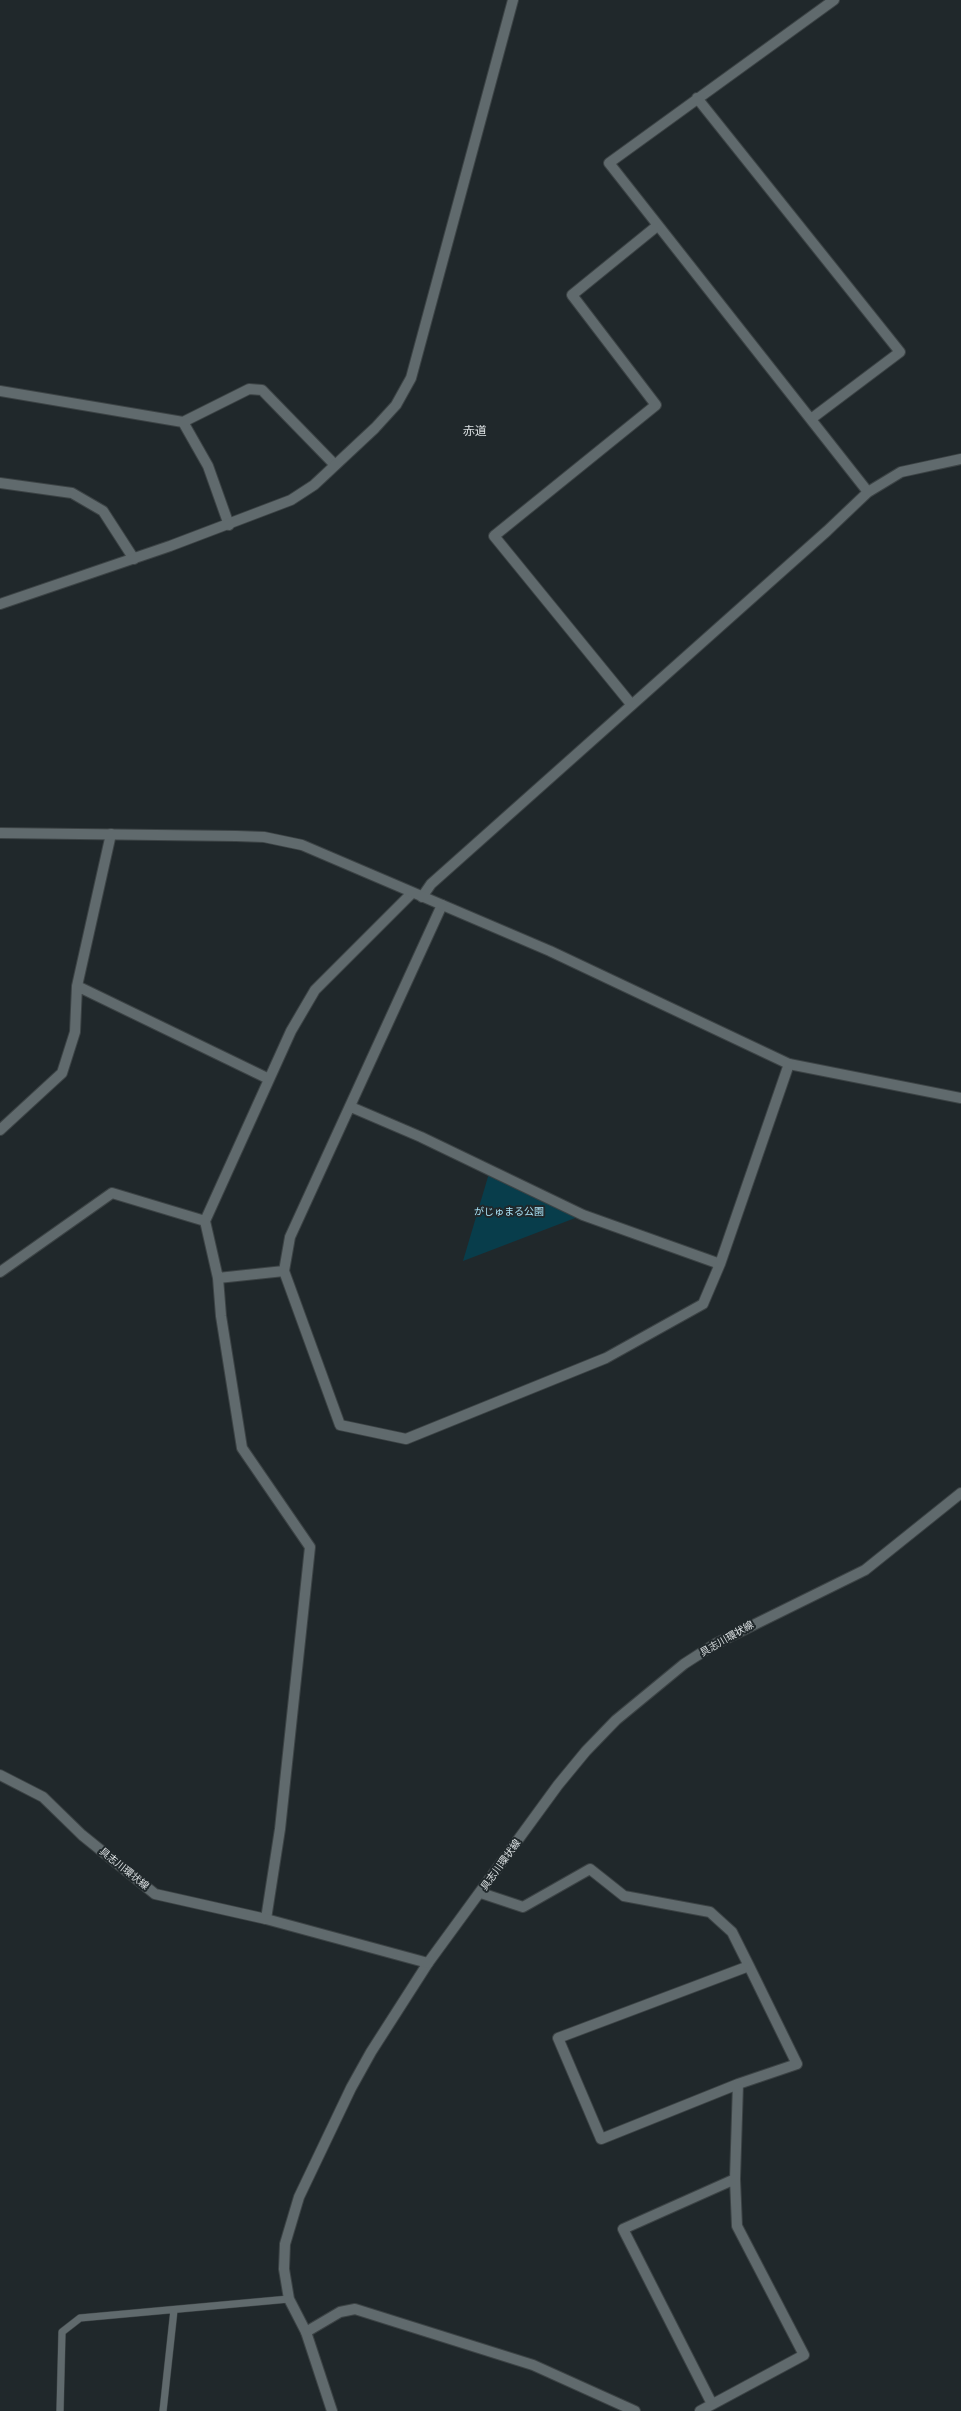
<!DOCTYPE html>
<html>
<head>
<meta charset="utf-8">
<style>
	body { margin:0 }
	canvas { display:block; background:#20282b }
</style>
</head>
<body>
<canvas width="961" height="2411"></canvas>
<script>
const ctx = document.querySelector('canvas').getContext('2d');
ctx.lineJoin = 'round';
function fill(path, color) { ctx.fillStyle = color; ctx.fill(path, 'evenodd'); }
const toPath = rows => new Path2D(rows.map(r => 'M' + r).join(''));
function trace(path, color, width, dash) { ctx.strokeStyle = color; ctx.lineWidth = width; ctx.lineCap = dash ? 'butt' : 'round'; ctx.setLineDash(dash || []); ctx.stroke(path); }
function drawText(font, color, halo, rows, align = 'center') {
  ctx.font = font + ' Figtree,"Noto Sans JP",sans-serif'; ctx.lineWidth = 4; ctx.setLineDash([]); ctx.textBaseline = 'middle'; ctx.strokeStyle = halo; ctx.fillStyle = color; for (const [text, x, y, turn = 0] of rows) {
    ctx.save(); ctx.translate(x, y); ctx.rotate((+turn || 0) * Math.PI / 180); ctx.textAlign = isNaN(turn) ? turn : align; if (halo) ctx.strokeText(text, 0, 0); ctx.fillText(text, 0, 0); ctx.restore();
  }
}
const green = toPath([
	[490,1170,583,1215,463,1261]
]);
const service = toPath([
	[60,2411,62,2332,80,2318,289,2299],
	[163,2411,174,2310]
]);
const minor = toPath([
	[834,0,609,163,868,492],
	[697,98,900,352,811,419],
	[0,391,183,422,208,466,229,525],
	[183,422,249,389,262,390,335,465],
	[0,483,72,493,103,511,134,559],
	[631,704,494,536,656,405,572,295,657,226],
	[422,897,431,884,827,531,868,492,901,472,961,459],
	[442,905,290,1237,284,1271,340,1425,406,1439,606,1358,703,1304,720,1264,789,1064],
	[77,986,269,1079],
	[351,1107,421,1137,583,1215,720,1264],
	[0,1130,62,1073,75,1032,77,986,111,834],
	[0,1272,112,1193,205,1221],
	[218,1278,284,1271],
	[481,1893,523,1907,590,1869,624,1896,710,1912,732,1932,749,1966,797,2064,738,2084,601,2139,558,2038,749,1966],
	[266,1919,280,1829,310,1547,242,1448,221,1316,218,1278,205,1221,291,1031,315,990,412,893],
	[306,2332,340,2312,355,2309,533,2365,635,2411],
	[712,2404,623,2229,735,2179],
	[700,2411,804,2355,737,2226,735,2179,738,2084]
]);
const tertiary = toPath([
	[0,604,170,546,291,500,314,485,375,428,396,405,411,378,513,0],
	[0,833,236,836,264,837,302,845,550,951,789,1064,961,1098],
	[332,2411,306,2332,289,2299,284,2269,285,2244,299,2197,351,2088,371,2052,428,1963]
]);
const secondary = toPath([
	[0,1775,43,1797,82,1835,155,1894,266,1919,428,1963,558,1785,586,1751,616,1720,684,1664,715,1644,865,1570,961,1493]
]);
const parkNames = [
	["がじゅまる公園",509,1212]
];
const streetNames = [
	["具志川環状線",727,1639,-30],
	["具志川環状線",501,1865,-54],
	["具志川環状線",124,1869,39]
];
const quarterNames = [
	["赤道",475,431]
];
fill(green, '#083d4b');
trace(service, '#3c4345', 8);
trace(minor, '#3c4345', 12);
trace(tertiary, '#3c4345', 12);
trace(secondary, '#3c4345', 12);
trace(service, '#606a6d', 7);
trace(minor, '#606a6d', 10);
trace(tertiary, '#606a6d', 10);
trace(secondary, '#606a6d', 10);
drawText('10px', '#a9e2f6', '#20282b', parkNames);
drawText('10px', '#dbe0e2', '#20282b', streetNames);
drawText('12px', '#dbe0e2', '#20282b', quarterNames);
</script>
</body>
</html>
